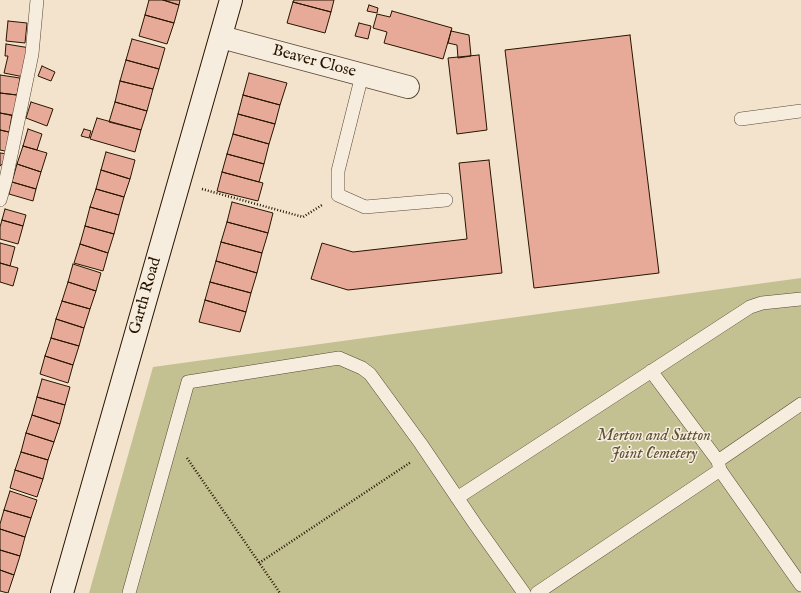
<!DOCTYPE html>
<html>
<head>
<meta charset="utf-8">
<style>
	body { margin:0 }
	canvas { display:block; background:#f3e3cc }
</style>
</head>
<body>
<canvas width="801" height="593"></canvas>
<script>
const ctx = document.querySelector('canvas').getContext('2d');
ctx.lineJoin = 'round';
function fill(path, color) { ctx.fillStyle = color; ctx.fill(path, 'evenodd'); }
const toPath = rows => new Path2D(rows.map(r => 'M' + r).join(''));
function trace(path, color, width, dash) { ctx.strokeStyle = color; ctx.lineWidth = width; ctx.lineCap = dash ? 'butt' : 'round'; ctx.setLineDash(dash || []); ctx.stroke(path); }
function drawText(font, color, halo, rows, align = 'center') {
  ctx.font = font + ' "IM FELL English",serif'; ctx.lineWidth = 3; ctx.setLineDash([]); ctx.textBaseline = 'middle'; ctx.strokeStyle = halo; ctx.fillStyle = color; for (const [text, x, y, turn = 0] of rows) {
    ctx.save(); ctx.translate(x, y); ctx.rotate((+turn || 0) * Math.PI / 180); ctx.textAlign = isNaN(turn) ? turn : align; if (halo) ctx.strokeText(text, 0, 0); ctx.fillText(text, 0, 0); ctx.restore();
  }
}
const green = toPath([
	[801,278,801,593,89,593,153,367]
]);
const building = toPath([
	[149,0,163,0,179,5,174,23,145,15,149,0],
	[163,0,180,0,179,5,163,0],
	[294,0,334,0,331,12,293,2,294,0],
	[293,2,331,12,325,33,287,23,293,2],
	[369,5,378,8,377,13,367,11,369,5],
	[392,11,452,28,443,59,384,43,387,32,373,28,377,14,390,17,392,11],
	[145,15,174,23,167,44,139,36,145,15],
	[8,21,27,23,25,43,6,41,8,21],
	[359,23,371,26,368,39,355,36,359,23],
	[451,31,469,35,471,56,458,58,457,45,448,43,451,31],
	[630,35,659,273,534,288,505,50,630,35],
	[132,39,165,48,159,69,126,60,132,39],
	[6,44,30,48,24,77,4,73,8,56,5,56,6,44],
	[479,55,487,130,457,134,448,58,479,55],
	[126,60,159,69,153,89,120,81,126,60],
	[42,66,55,72,51,81,38,76,42,66],
	[249,73,287,83,280,105,243,95,249,73],
	[0,75,20,78,17,95,0,93,0,75],
	[120,81,153,89,147,111,115,102,120,81],
	[0,93,17,95,14,116,0,113,0,93],
	[243,95,280,105,275,124,238,114,243,95],
	[31,102,53,109,47,126,26,118,31,102],
	[115,102,147,111,141,130,109,122,115,102],
	[0,113,12,115,9,132,0,130,0,113],
	[238,114,275,124,269,144,233,134,238,114],
	[97,118,141,130,135,152,90,139,97,118],
	[28,129,42,134,37,150,23,146,28,129],
	[84,129,91,131,89,138,81,136,84,129],
	[0,130,13,133,10,152,0,150,0,130],
	[233,134,269,144,264,164,227,154,233,134],
	[23,146,47,153,41,172,17,164,23,146],
	[106,152,135,160,130,179,101,170,106,152],
	[0,153,8,154,6,161,0,166,0,153],
	[227,154,264,164,259,182,222,172,227,154],
	[489,160,502,273,348,290,311,279,322,243,353,252,467,239,459,163,489,160],
	[17,164,41,172,36,189,12,182,17,164],
	[101,170,130,179,124,197,96,189,101,170],
	[222,172,263,183,258,201,217,191,222,172],
	[12,182,36,189,33,201,9,194,12,182],
	[96,189,124,197,119,215,90,207,96,189],
	[232,202,273,213,268,233,227,222,232,202],
	[90,207,119,215,114,234,85,226,90,207],
	[5,209,26,215,23,226,2,220,5,209],
	[2,220,23,226,18,244,0,239,0,227,2,220],
	[227,222,268,233,262,253,221,242,227,222],
	[85,226,114,234,108,253,80,244,85,226],
	[221,242,262,253,257,273,216,261,221,242],
	[0,243,15,247,10,266,0,263,0,243],
	[80,244,108,253,103,271,74,263,80,244],
	[216,261,257,273,251,293,210,282,216,261],
	[0,263,18,268,13,286,0,282,0,263],
	[73,264,101,273,96,291,68,282,73,264],
	[68,282,96,291,90,309,62,301,68,282],
	[210,282,251,293,246,312,205,300,210,282],
	[205,300,246,312,240,332,199,322,205,300],
	[62,301,90,309,84,328,56,319,62,301],
	[56,319,84,328,79,346,51,338,56,319],
	[51,338,79,346,73,365,45,356,51,338],
	[45,356,73,365,68,383,40,374,45,356],
	[42,379,70,387,65,405,37,397,42,379],
	[37,397,65,405,60,424,32,415,37,397],
	[32,415,60,424,54,442,26,433,32,415],
	[26,433,54,442,48,460,21,452,26,433],
	[21,452,48,460,43,479,15,470,21,452],
	[15,470,43,479,37,497,10,488,15,470],
	[10,491,37,500,31,518,4,510,10,491],
	[4,510,31,518,25,537,0,529,0,524,4,510],
	[0,529,25,537,20,556,0,550,0,529],
	[0,550,20,556,14,575,0,570,0,550],
	[0,570,14,575,8,593,0,591,0,570]
]);
const path = toPath([
	[202,189,303,217,322,205],
	[187,458,280,593],
	[259,563,411,462]
]);
const lane = toPath([
	[362,75,338,171,338,195,365,207,446,200],
	[741,119,801,111],
	[0,200,6,179,32,54,37,0],
	[651,371,718,461,720,470,801,585],
	[718,461,801,404],
	[457,498,750,307,762,303,801,299],
	[129,593,188,382,339,358,362,368,370,374,421,444,475,524,524,593],
	[537,593,720,470]
]);
const street = toPath([
	[221,37,408,87]
]);
const secondary = toPath([
	[62,593,231,0]
]);
const streetNames = [
	["Beaver Close",314,62,15],
	["Garth Road",146,296,-74]
];
const parkNames = [
	["Merton and Sutton",654,437],
	["Joint Cemetery",654,455]
];
fill(green, '#c3c192');
fill(building, '#e7aa99');
trace(building, '#271500', 1);
trace(lane, '#5a4833', 14);
trace(street, '#5a4833', 24);
trace(secondary, '#271500', 24);
trace(path, '#271500', 2.5, [1, 2]);
trace(lane, '#f7edde', 13);
trace(street, '#f7edde', 22);
trace(secondary, '#f7edde', 22);
drawText('16px', '#271500', '#f7edde', streetNames);
drawText('italic 16px', '#5e5133', '#f7edde', parkNames);
</script>
</body>
</html>
